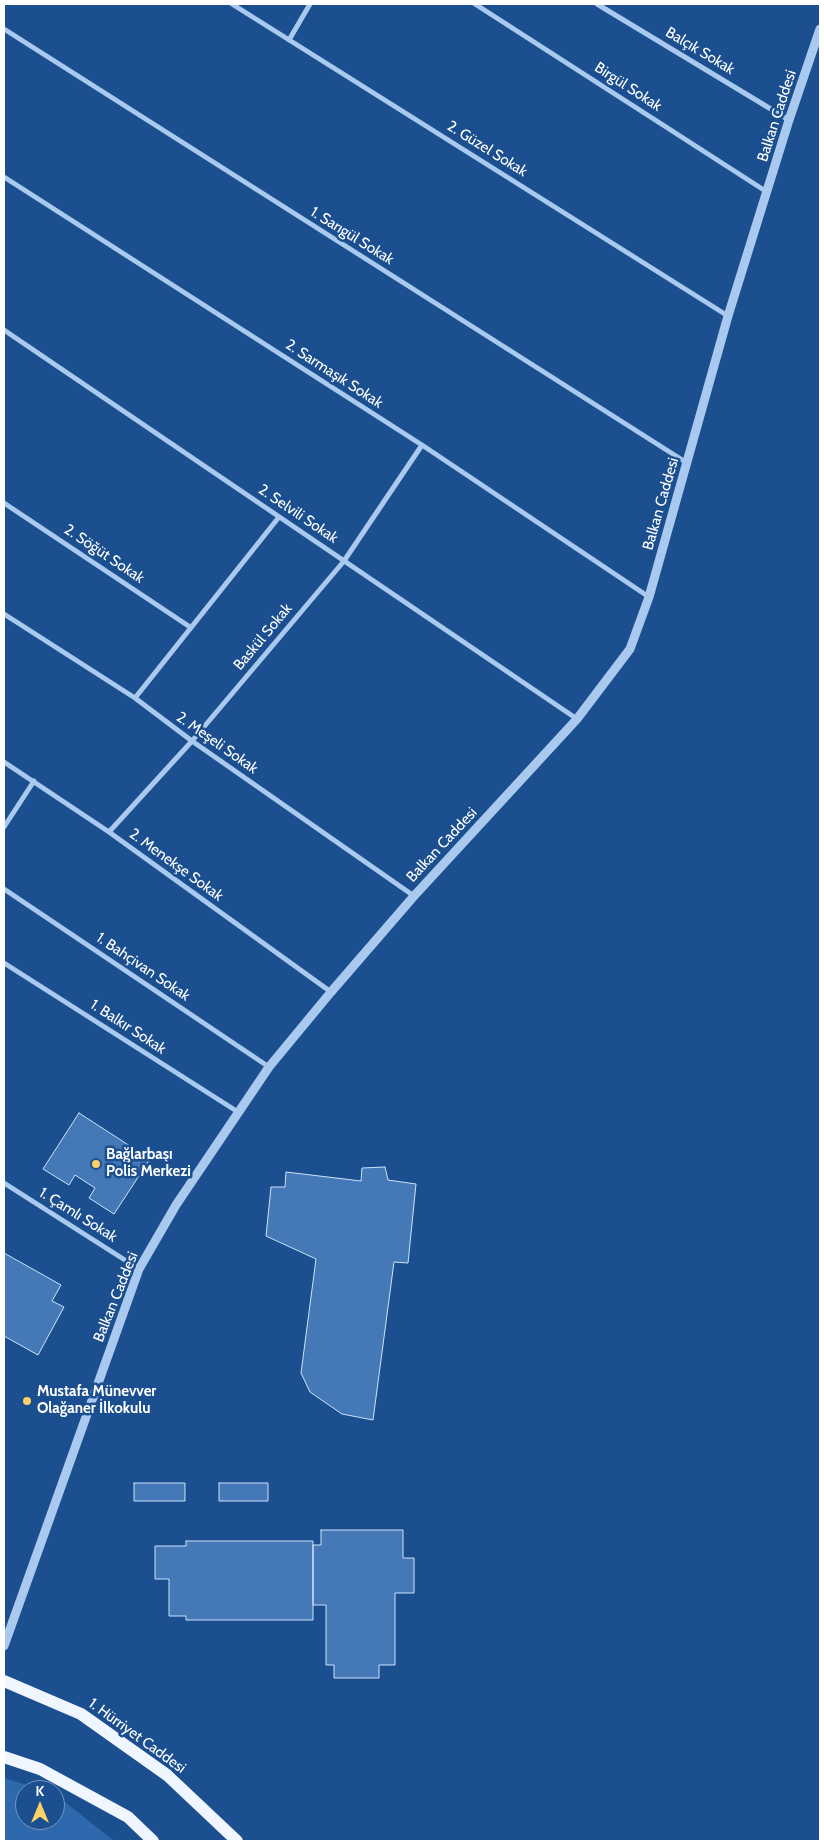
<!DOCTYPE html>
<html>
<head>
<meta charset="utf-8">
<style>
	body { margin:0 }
	#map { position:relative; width:824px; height:1845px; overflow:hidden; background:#1b4f8f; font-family:Cabin,sans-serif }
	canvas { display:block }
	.frame { position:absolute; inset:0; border:5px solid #fff; pointer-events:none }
	.north { position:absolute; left:15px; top:1780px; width:50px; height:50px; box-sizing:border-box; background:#1b4f8f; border:1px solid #7695bc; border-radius:50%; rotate:0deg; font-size:14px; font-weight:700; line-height:20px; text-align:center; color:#fff }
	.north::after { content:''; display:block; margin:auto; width:18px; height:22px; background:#ffd166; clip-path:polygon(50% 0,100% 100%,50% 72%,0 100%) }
</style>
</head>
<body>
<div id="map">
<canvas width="824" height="1845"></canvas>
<div class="frame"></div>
<div class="north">K</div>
</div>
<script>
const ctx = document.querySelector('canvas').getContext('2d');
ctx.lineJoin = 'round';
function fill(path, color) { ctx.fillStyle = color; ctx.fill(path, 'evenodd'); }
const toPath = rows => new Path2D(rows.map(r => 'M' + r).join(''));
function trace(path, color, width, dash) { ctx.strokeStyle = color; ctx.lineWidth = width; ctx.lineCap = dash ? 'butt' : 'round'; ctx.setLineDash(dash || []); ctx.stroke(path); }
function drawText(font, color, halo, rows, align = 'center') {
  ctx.font = font + ' Cabin,sans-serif'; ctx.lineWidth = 5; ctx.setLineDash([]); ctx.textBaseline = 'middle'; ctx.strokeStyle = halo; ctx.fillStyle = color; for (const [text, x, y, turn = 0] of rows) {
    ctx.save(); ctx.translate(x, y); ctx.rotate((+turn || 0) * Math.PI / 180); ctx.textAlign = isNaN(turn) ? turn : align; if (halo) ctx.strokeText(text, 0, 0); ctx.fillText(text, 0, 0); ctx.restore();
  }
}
const green = toPath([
	[4,1778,43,1790,25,1790,25,1820,55,1820,55,1794,114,1841,4,1841]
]);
const building = toPath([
	[79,1113,150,1159,114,1214,89,1198,95,1188,75,1175,69,1185,43,1169,79,1113],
	[385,1167,388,1180,416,1184,408,1263,394,1262,373,1420,342,1414,310,1392,301,1373,316,1259,266,1236,271,1187,285,1187,286,1172,361,1181,362,1168,385,1167],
	[4,1253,61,1285,52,1301,64,1307,38,1355,4,1336,4,1253],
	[134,1483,185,1483,185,1501,134,1501,134,1483],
	[219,1483,268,1483,268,1501,219,1501,219,1483],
	[321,1530,403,1530,403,1558,414,1558,414,1593,395,1593,395,1665,379,1665,379,1678,334,1678,334,1665,326,1665,326,1605,313,1605,313,1545,321,1545,321,1530],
	[186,1541,313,1541,313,1620,186,1620,186,1616,169,1616,169,1579,155,1579,155,1546,186,1546,186,1541]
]);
const minor = toPath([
	[232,4,728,316],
	[475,4,767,192],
	[597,4,789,120],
	[4,29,687,463],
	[289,40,310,4],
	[4,177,422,445,649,597],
	[4,330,577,719],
	[4,503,190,627],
	[4,614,135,698,192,741,414,896],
	[135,698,279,517],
	[4,762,109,832,331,992],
	[4,827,34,781],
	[109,832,192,741,344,561,422,445],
	[4,889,269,1067],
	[4,963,238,1112],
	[4,1183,139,1269]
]);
const tertiary = toPath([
	[4,1646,139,1269,176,1205,269,1067,331,992,414,896,577,719,630,649,649,597,728,316,789,120,820,29]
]);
const primary = toPath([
	[4,1681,81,1714,167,1775,237,1841],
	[4,1757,40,1769,128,1817,153,1841]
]);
const markers = [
	[96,1164,5,"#ffd166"],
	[27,1401,5,"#ffd166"]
];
const streetNames = [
	["Balçık Sokak",700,51,31],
	["Birgül Sokak",628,87,33],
	["Balkan Caddesi",777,116,-72],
	["2. Güzel Sokak",487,149,32],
	["1. Sarıgül Sokak",352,236,32],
	["2. Sarmaşık Sokak",334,374,33],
	["Balkan Caddesi",661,504,-74],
	["2. Selvili Sokak",298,514,34],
	["2. Söğüt Sokak",104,554,34],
	["Baskül Sokak",263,637,-50],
	["2. Meşeli Sokak",217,743,35],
	["Balkan Caddesi",442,845,-47],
	["2. Menekşe Sokak",176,865,36],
	["1. Bahçivan Sokak",143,967,34],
	["1. Balkır Sokak",128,1027,33],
	["1. Çamlı Sokak",78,1215,32],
	["Balkan Caddesi",116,1297,-68],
	["1. Hürriyet Caddesi",137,1736,36]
];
const poiNames = [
	["Bağlarbaşı",106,1155],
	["Polis Merkezi",106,1172],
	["Mustafa Münevver",37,1392],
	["Olağaner İlkokulu",37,1409]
];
fill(green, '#2e69ad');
fill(building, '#4478b7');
trace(building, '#cfe3fa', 1);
trace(minor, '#a9c9ee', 5);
trace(tertiary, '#a9c9ee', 9);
trace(primary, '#f0f6ff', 12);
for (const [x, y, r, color] of markers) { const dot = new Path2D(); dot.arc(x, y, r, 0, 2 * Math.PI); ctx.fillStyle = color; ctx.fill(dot); trace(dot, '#1b4f8f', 2); }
drawText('15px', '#fff', '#1b4f8f', streetNames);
drawText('bold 15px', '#fff', '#1b4f8f', poiNames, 'left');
</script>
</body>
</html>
